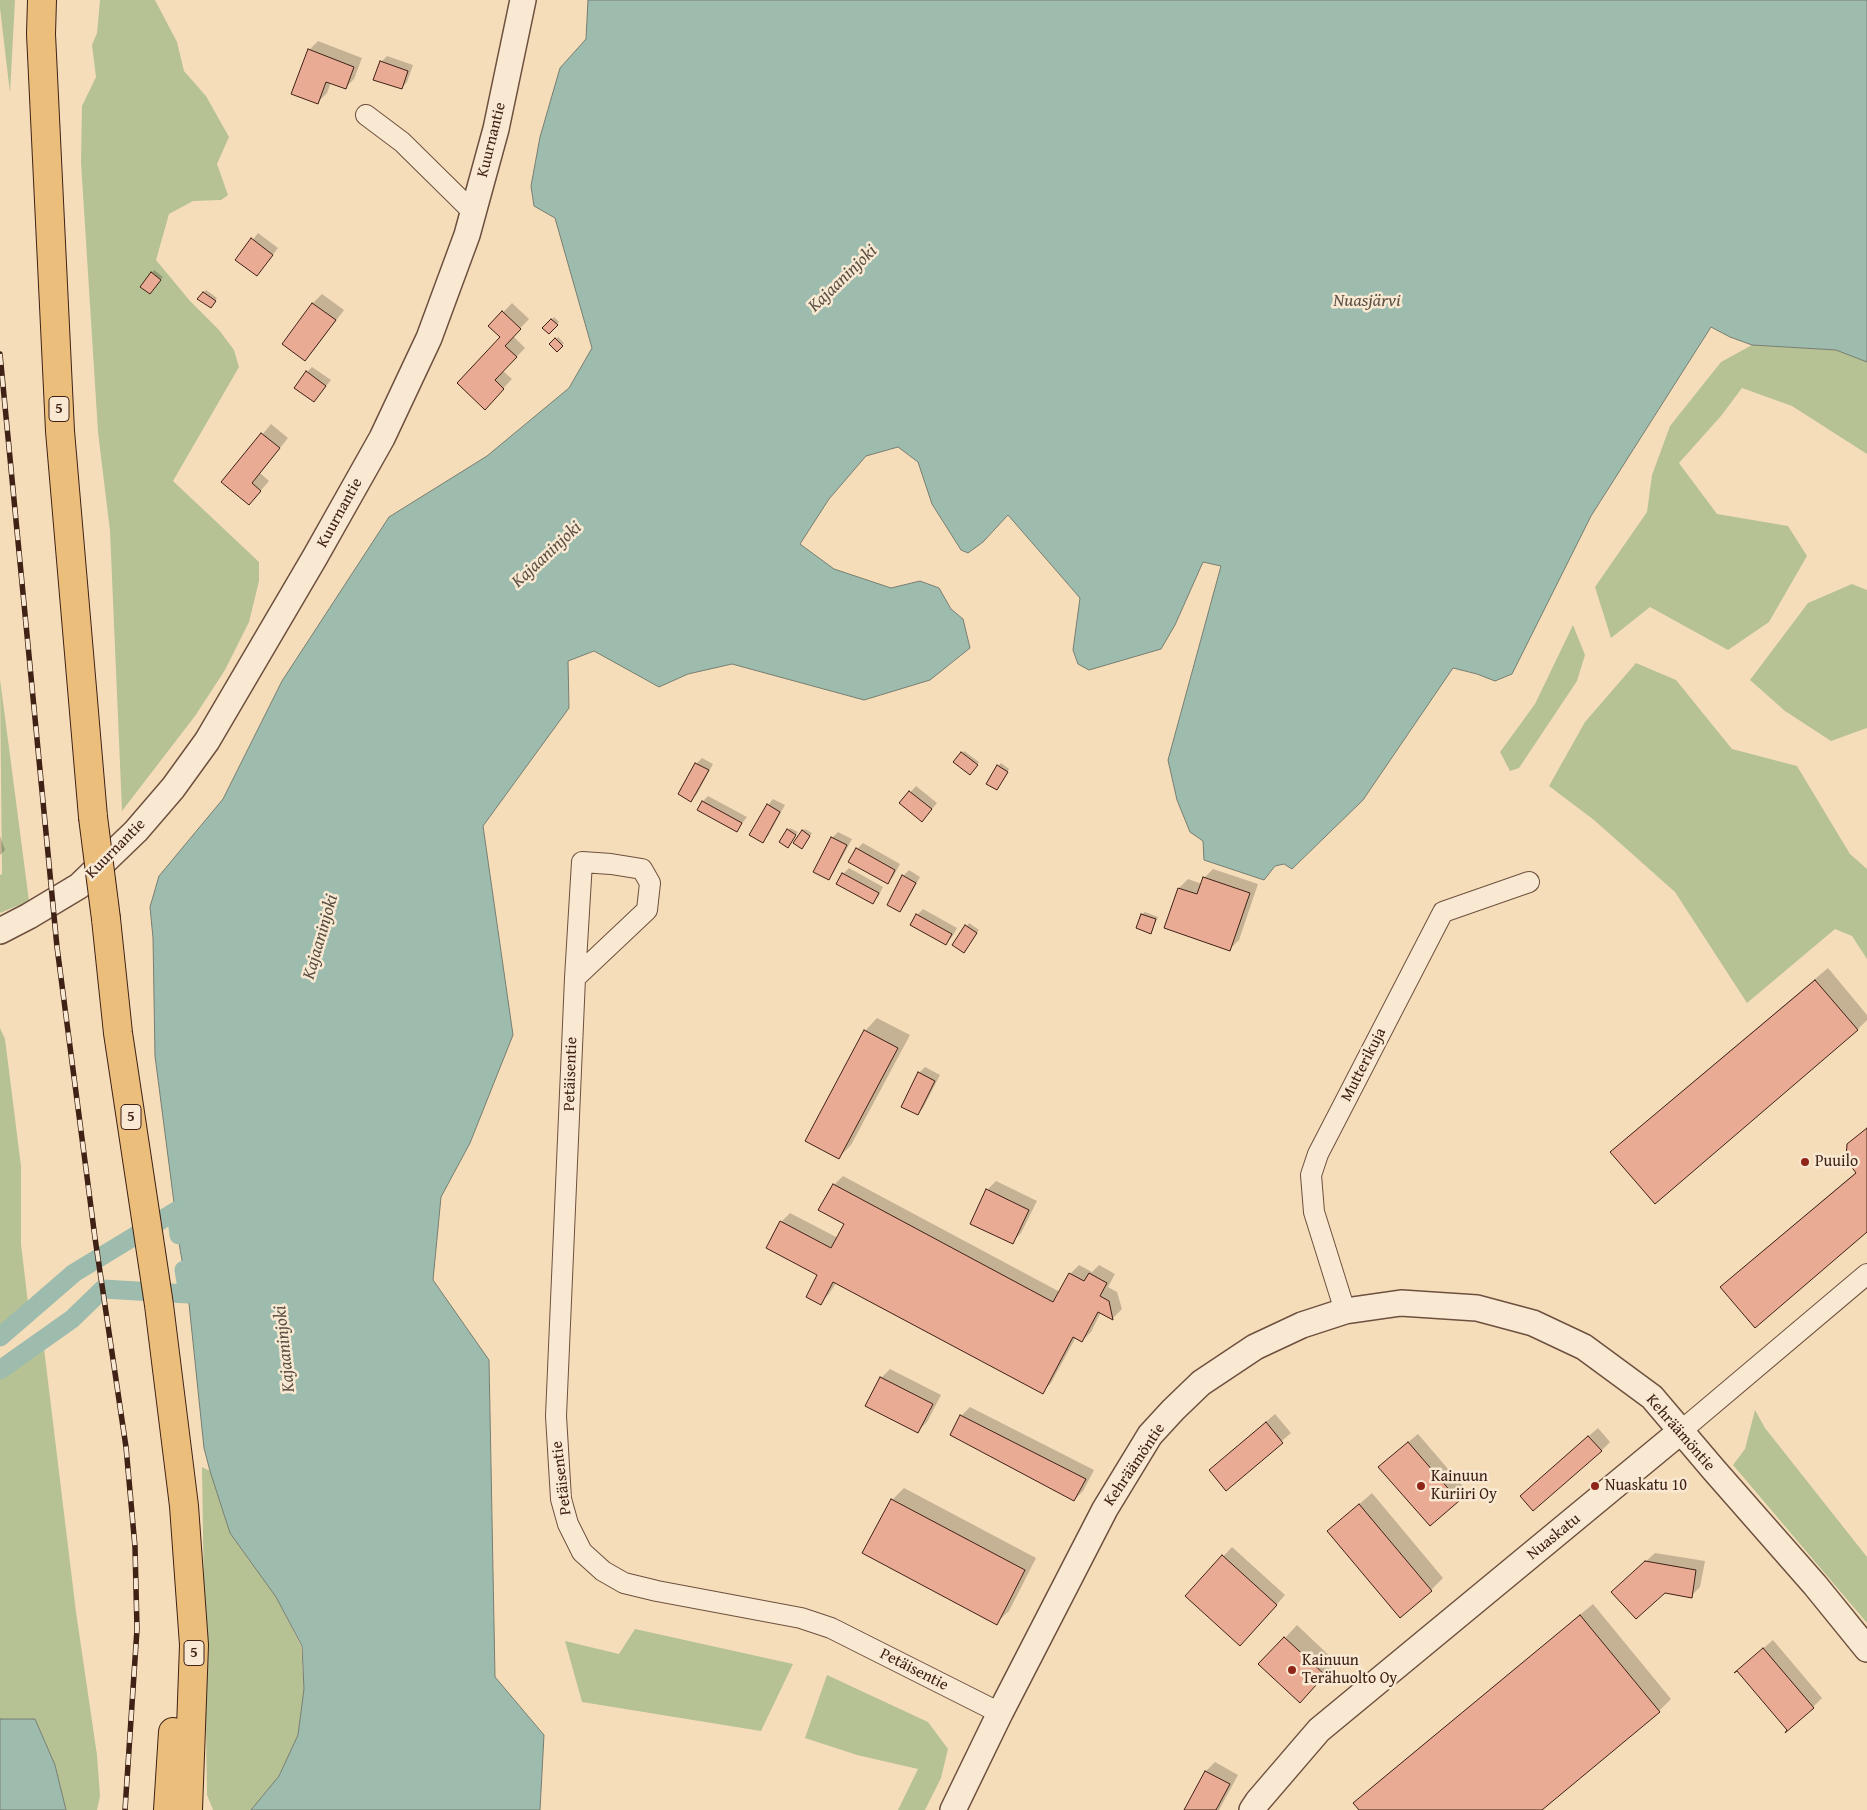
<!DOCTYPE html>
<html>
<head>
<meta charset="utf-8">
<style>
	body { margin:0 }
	canvas { display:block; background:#f6ddb9 }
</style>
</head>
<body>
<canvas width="1867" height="1810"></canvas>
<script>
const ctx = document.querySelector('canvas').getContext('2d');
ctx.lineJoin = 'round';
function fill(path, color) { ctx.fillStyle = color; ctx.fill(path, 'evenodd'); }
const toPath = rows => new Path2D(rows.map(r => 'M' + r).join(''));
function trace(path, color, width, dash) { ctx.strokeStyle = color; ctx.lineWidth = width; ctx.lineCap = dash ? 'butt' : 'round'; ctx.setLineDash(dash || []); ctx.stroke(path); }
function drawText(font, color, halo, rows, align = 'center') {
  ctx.font = font + ' "Gentium Book Plus",serif'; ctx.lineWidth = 5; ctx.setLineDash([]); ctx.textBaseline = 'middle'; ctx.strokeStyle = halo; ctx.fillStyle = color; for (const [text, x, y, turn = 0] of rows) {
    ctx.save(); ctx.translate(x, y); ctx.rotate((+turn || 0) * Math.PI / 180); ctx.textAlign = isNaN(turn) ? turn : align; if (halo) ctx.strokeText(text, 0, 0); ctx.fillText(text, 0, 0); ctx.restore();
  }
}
const green = toPath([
	[0,0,15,0,10,93,0,8],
	[100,0,155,0,177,42,184,71,206,96,229,137,217,164,228,195,221,200,193,201,169,214,156,260,190,301,219,330,234,350,239,367,173,481,259,562,259,581,249,622,225,670,195,716,122,811,110,531,98,432,81,162,82,106,96,77,92,45,97,33],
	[1752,345,1836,350,1867,362,1867,454,1792,406,1742,388,1721,416,1679,463,1717,514,1788,526,1807,556,1769,622,1728,650,1650,607,1611,638,1595,587,1647,512,1652,475,1670,426,1721,362],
	[1852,584,1867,590,1867,728,1831,741,1785,711,1750,680,1808,603],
	[1573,625,1585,655,1577,681,1519,768,1510,771,1500,752,1535,704],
	[1636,663,1676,680,1732,749,1797,766,1850,854,1867,869,1867,959,1852,936,1835,929,1747,1003,1675,892,1594,820,1549,786,1585,722],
	[0,679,29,901,0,913,0,875,2,874],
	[0,1028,5,1039,21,1166,21,1244,29,1311,0,1336],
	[43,1340,76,1612,97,1755,100,1796,97,1810,66,1810,55,1765,35,1719,0,1719,0,1370],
	[1755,1410,1765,1428,1867,1557,1867,1623,1733,1465,1745,1449],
	[202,1467,210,1471,230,1533,276,1597,301,1646,304,1689,298,1735,279,1776,251,1810,213,1810,207,1795],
	[635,1629,793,1664,761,1731,582,1702,565,1641,619,1654],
	[827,1675,928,1722,948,1749,941,1778,925,1810,898,1810,918,1769,857,1755,805,1738]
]);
const water = toPath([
	[588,0,1867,0,1867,362,1836,350,1752,345,1730,337,1711,327,1591,516,1512,674,1495,681,1477,674,1453,668,1363,800,1292,869,1284,864,1275,866,1264,880,1204,860,1203,841,1190,832,1177,800,1168,760,1221,566,1203,562,1175,625,1161,649,1089,670,1078,664,1073,650,1080,598,1008,515,983,542,968,553,961,550,932,504,918,462,898,447,866,456,829,499,800,544,834,569,891,588,920,581,939,588,951,609,963,619,970,648,930,680,864,700,732,664,688,674,659,687,594,651,568,661,569,708,483,826,513,1035,470,1143,441,1197,433,1280,489,1360,495,1677,544,1735,540,1810,251,1810,279,1776,298,1735,304,1689,302,1646,276,1597,230,1533,210,1471,204,1448,188,1294,180,1249,155,1056,153,938,150,907,159,876,223,799,282,681,389,517,487,456,569,388,592,348,555,218,534,206,531,186,540,137,560,68,586,39,588,0],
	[0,1719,35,1719,55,1765,66,1810,0,1810,0,1719]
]);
const shadow = toPath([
	[318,41,362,58,354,79,345,88,331,82,327,93,318,102,309,50],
	[387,56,413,65,407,82,402,88,381,62],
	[258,233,278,248,262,269,237,260],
	[154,270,163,277,153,290,152,273],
	[206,290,217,298,213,304,204,292],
	[322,294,344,310,314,350,305,359,284,343,313,303],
	[512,303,529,319,513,336,525,348,503,371,512,379,485,408,502,337,490,326],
	[554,317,559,322,549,333,544,328],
	[558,337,564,343,557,350,551,344],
	[312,367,331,380,314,401,307,372],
	[271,424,288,438,260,473,269,481,258,494,223,482],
	[964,751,979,762,972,771,962,753],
	[702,758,713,764,697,794,691,800,696,764],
	[1001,763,1009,769,999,786,998,766],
	[916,786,937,803,928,814,901,803],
	[708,796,747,817,737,830,703,801],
	[773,799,785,805,768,836,763,841,768,805],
	[790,828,798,832,790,844,788,830],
	[805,829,812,833,802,848,802,831],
	[838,832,852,839,834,872,829,878,832,838],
	[0,836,5,850,0,855],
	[863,843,900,864,893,877,887,882,850,861,857,849],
	[849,868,883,887,878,897,872,902,843,874],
	[1213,869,1258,884,1239,940,1230,949,1179,888,1188,879,1202,884,1204,878],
	[909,870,920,877,905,905,900,911,903,876],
	[923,909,957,928,952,937,946,943,917,915],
	[1145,912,1158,917,1151,932,1142,914],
	[969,923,979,930,966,949,954,945],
	[1828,968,1867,1015,1867,1020,1857,1030,1612,1152,1624,1140],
	[877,1018,910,1035,851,1145,839,1157,807,1140,865,1031],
	[925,1067,940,1075,923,1108,917,1114,919,1073],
	[1867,1128,1867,1231,1734,1275,1856,1172,1848,1145],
	[843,1176,1060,1292,1070,1274,1079,1265,1092,1272,1099,1265,1115,1274,1108,1287,1117,1292,1122,1309,1113,1318,1101,1312,1091,1332,1082,1341,1076,1337,1051,1383,1042,1392,836,1283,829,1294,820,1303,819,1275,781,1222,790,1213,838,1238,846,1223,834,1185],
	[996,1181,1037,1201,1021,1233,1012,1242,987,1190],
	[890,1369,941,1395,927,1422,918,1431,881,1378],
	[970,1407,1094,1470,1083,1491,1074,1500,961,1416],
	[1275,1414,1291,1433,1226,1489,1219,1462],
	[1598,1428,1610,1442,1601,1451,1530,1487],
	[1418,1434,1467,1491,1430,1525,1389,1458],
	[904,1488,1036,1558,1009,1611,996,1623,892,1500],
	[1372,1493,1443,1578,1431,1590,1329,1531],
	[1232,1547,1285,1595,1249,1636,1186,1596],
	[1655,1553,1705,1561,1700,1587,1691,1596,1622,1583],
	[1593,1604,1671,1699,1659,1711,1540,1810,1361,1810,1355,1803,1367,1791],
	[1297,1625,1336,1662,1312,1689,1285,1638],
	[1773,1640,1822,1698,1813,1707,1738,1670],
	[1215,1762,1238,1775,1219,1810,1186,1810,1206,1771]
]);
const canal = toPath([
	[0,1337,74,1273,176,1211,179,1235],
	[0,1370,72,1319,103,1289,188,1294,184,1270]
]);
const building = toPath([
	[308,49,354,67,346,89,326,82,318,104,291,94,308,49],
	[380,61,408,71,402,89,373,80,380,61],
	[251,238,273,255,257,276,235,260,251,238],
	[151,272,161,280,150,294,140,287,151,272],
	[203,292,216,301,211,308,197,299,203,292],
	[312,303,336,320,305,361,282,344,312,303],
	[502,311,521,329,505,346,517,357,495,380,504,389,485,410,457,383,500,337,488,326,502,311],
	[551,319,558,325,549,334,542,328,551,319],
	[555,338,563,346,557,352,549,344,555,338],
	[306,371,326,386,314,402,294,388,306,371],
	[261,433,280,448,252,483,261,491,249,505,221,482,261,433],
	[961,752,978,765,970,775,953,762,961,752],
	[695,763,709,770,691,802,678,794,695,763],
	[997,765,1008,772,997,790,986,784,997,765],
	[909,791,932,809,922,822,899,803,909,791],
	[702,801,742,823,737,832,697,810,702,801],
	[767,804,780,812,763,843,749,835,767,804],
	[787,829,796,835,788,848,779,842,787,829],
	[802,830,810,836,802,849,793,843,802,830],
	[831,837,847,845,829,880,813,872,831,837],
	[856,848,895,870,888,884,848,862,856,848],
	[842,873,879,893,873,904,836,884,842,873],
	[902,875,916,883,900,912,887,905,902,875],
	[1203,877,1250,893,1230,951,1164,928,1178,888,1197,894,1203,877],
	[916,914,952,934,946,945,910,925,916,914],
	[1141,914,1156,919,1151,934,1136,928,1141,914],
	[965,925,977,933,964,953,952,945,965,925],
	[1815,980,1858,1030,1655,1204,1610,1152,1815,980],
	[864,1030,898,1048,839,1159,805,1141,864,1030],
	[918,1072,935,1081,918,1115,901,1107,918,1072],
	[1867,1128,1867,1232,1755,1328,1720,1287,1856,1173,1846,1159,1847,1144,1867,1128],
	[833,1184,1053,1302,1069,1273,1084,1281,1089,1273,1107,1283,1100,1296,1109,1301,1113,1320,1098,1312,1082,1342,1073,1337,1043,1394,833,1282,821,1305,806,1297,817,1275,766,1248,780,1221,831,1248,844,1224,818,1210,833,1184],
	[986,1189,1029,1210,1013,1244,970,1224,986,1189],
	[880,1377,933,1404,918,1433,865,1406,880,1377],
	[960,1415,1086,1479,1074,1501,950,1435,960,1415],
	[1266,1422,1283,1443,1226,1491,1209,1470,1266,1422],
	[1588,1436,1602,1451,1533,1511,1520,1496,1588,1436],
	[1408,1442,1459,1501,1430,1526,1378,1467,1408,1442],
	[891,1499,1025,1570,997,1625,862,1553,891,1499],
	[1359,1504,1432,1591,1400,1618,1327,1531,1359,1504],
	[1222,1555,1277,1605,1240,1646,1185,1596,1222,1555],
	[1645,1561,1696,1570,1692,1598,1665,1593,1636,1619,1611,1592,1645,1561],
	[1580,1615,1660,1712,1542,1810,1359,1810,1353,1803,1580,1615],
	[1284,1637,1325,1675,1300,1703,1258,1664,1284,1637],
	[1763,1648,1814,1708,1785,1733,1787,1730,1737,1671,1734,1673,1763,1648],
	[1205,1771,1230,1784,1216,1810,1184,1810,1205,1771]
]);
const minor = toPath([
	[366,115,402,142,473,212],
	[575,978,647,910,650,883,642,869,611,864,582,862,575,978,556,1416,561,1499,568,1524,582,1552,603,1571,624,1583,657,1591,801,1618,831,1628,1000,1713],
	[1345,1311,1314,1212,1311,1175,1318,1154,1443,912,1529,882],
	[1681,1431,1867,1274]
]);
const tertiary = toPath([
	[0,931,29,916,79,886,136,831,173,788,207,741,315,557,382,438,429,338,467,235,496,129,523,0],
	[953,1810,1000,1713,1105,1509,1150,1435,1173,1410,1201,1383,1255,1347,1302,1325,1345,1311,1401,1303,1477,1308,1533,1323,1584,1347,1652,1397,1714,1470,1815,1585,1867,1649],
	[1252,1810,1258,1801,1319,1730,1681,1431]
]);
const trunk = toPath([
	[42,0,41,34,60,431,93,817],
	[106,919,118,1033,159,1305,184,1506,194,1645,188,1810],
	[168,1810,173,1732]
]);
const rail = toPath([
	[0,354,57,947,95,1238,126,1447,135,1547,137,1629,125,1810]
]);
const trunkBridge = toPath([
	[93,817,106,919]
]);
const markers = [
	[1805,1162,5,"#8f2418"],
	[1421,1486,5,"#8f2418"],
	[1595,1486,5,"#8f2418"],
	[1292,1670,5,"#8f2418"]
];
const shields = [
	[59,409,20],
	[131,1117,20],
	[194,1653,20]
];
const shieldNames = [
	["5",59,409],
	["5",131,1117],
	["5",194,1653]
];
const streetNames = [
	["Kuurnantie",492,140,-76],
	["Kuurnantie",340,513,-61],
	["Kuurnantie",116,849,-45],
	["Mutterikuja",1364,1065,-63],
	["Petäisentie",571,1074,-88],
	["Kehräämöntie",1680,1433,49],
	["Kehräämöntie",1135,1465,-56],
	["Petäisentie",562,1478,-97],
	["Nuaskatu",1554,1537,-39],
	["Petäisentie",914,1670,27]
];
const poiNames = [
	["Puuilo",1815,1162],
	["Kainuun",1431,1477],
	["Kuriiri Oy",1431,1495],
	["Nuaskatu 10",1605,1486],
	["Kainuun",1302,1661],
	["Terähuolto Oy",1302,1679]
];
const waterNames = [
	["Kajaaninjoki",843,279,-44],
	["Nuasjärvi",1367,301],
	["Kajaaninjoki",547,555,-43],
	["Kajaaninjoki",321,937,-74],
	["Kajaaninjoki",285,1349,-96]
];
fill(green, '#b6c294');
fill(water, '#9dbcae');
trace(water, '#777e71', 1);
fill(shadow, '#0003');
trace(canal, '#9dbcae', 19);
fill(building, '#eaab94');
trace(building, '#3f2116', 1);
trace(minor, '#6d503f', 22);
trace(tertiary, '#6d503f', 28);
trace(trunk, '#3f2116', 30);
trace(minor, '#f9e9d2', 20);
trace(tertiary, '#f9e9d2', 25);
trace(trunk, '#ebbe7c', 28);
trace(rail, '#3f2116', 5.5);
trace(rail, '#f9e9d2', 4, [11]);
trace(trunkBridge, '#3f2116', 30, []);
trace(trunkBridge, '#ebbe7c', 28);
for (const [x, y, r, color] of markers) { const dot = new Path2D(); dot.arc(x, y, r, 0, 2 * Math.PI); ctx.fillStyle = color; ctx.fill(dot); trace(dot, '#f9e9d2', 2); }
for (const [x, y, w] of shields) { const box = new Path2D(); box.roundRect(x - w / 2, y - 12.5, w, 25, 4); ctx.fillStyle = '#f9e9d2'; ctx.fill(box); trace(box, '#3f2116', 1); }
drawText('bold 15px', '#3f2116', null, shieldNames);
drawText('16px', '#3f2116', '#f9e9d2', streetNames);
drawText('16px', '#3f2116', '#f9e9d2', poiNames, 'left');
drawText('italic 18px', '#5b5044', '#f9e9d2', waterNames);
</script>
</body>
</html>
